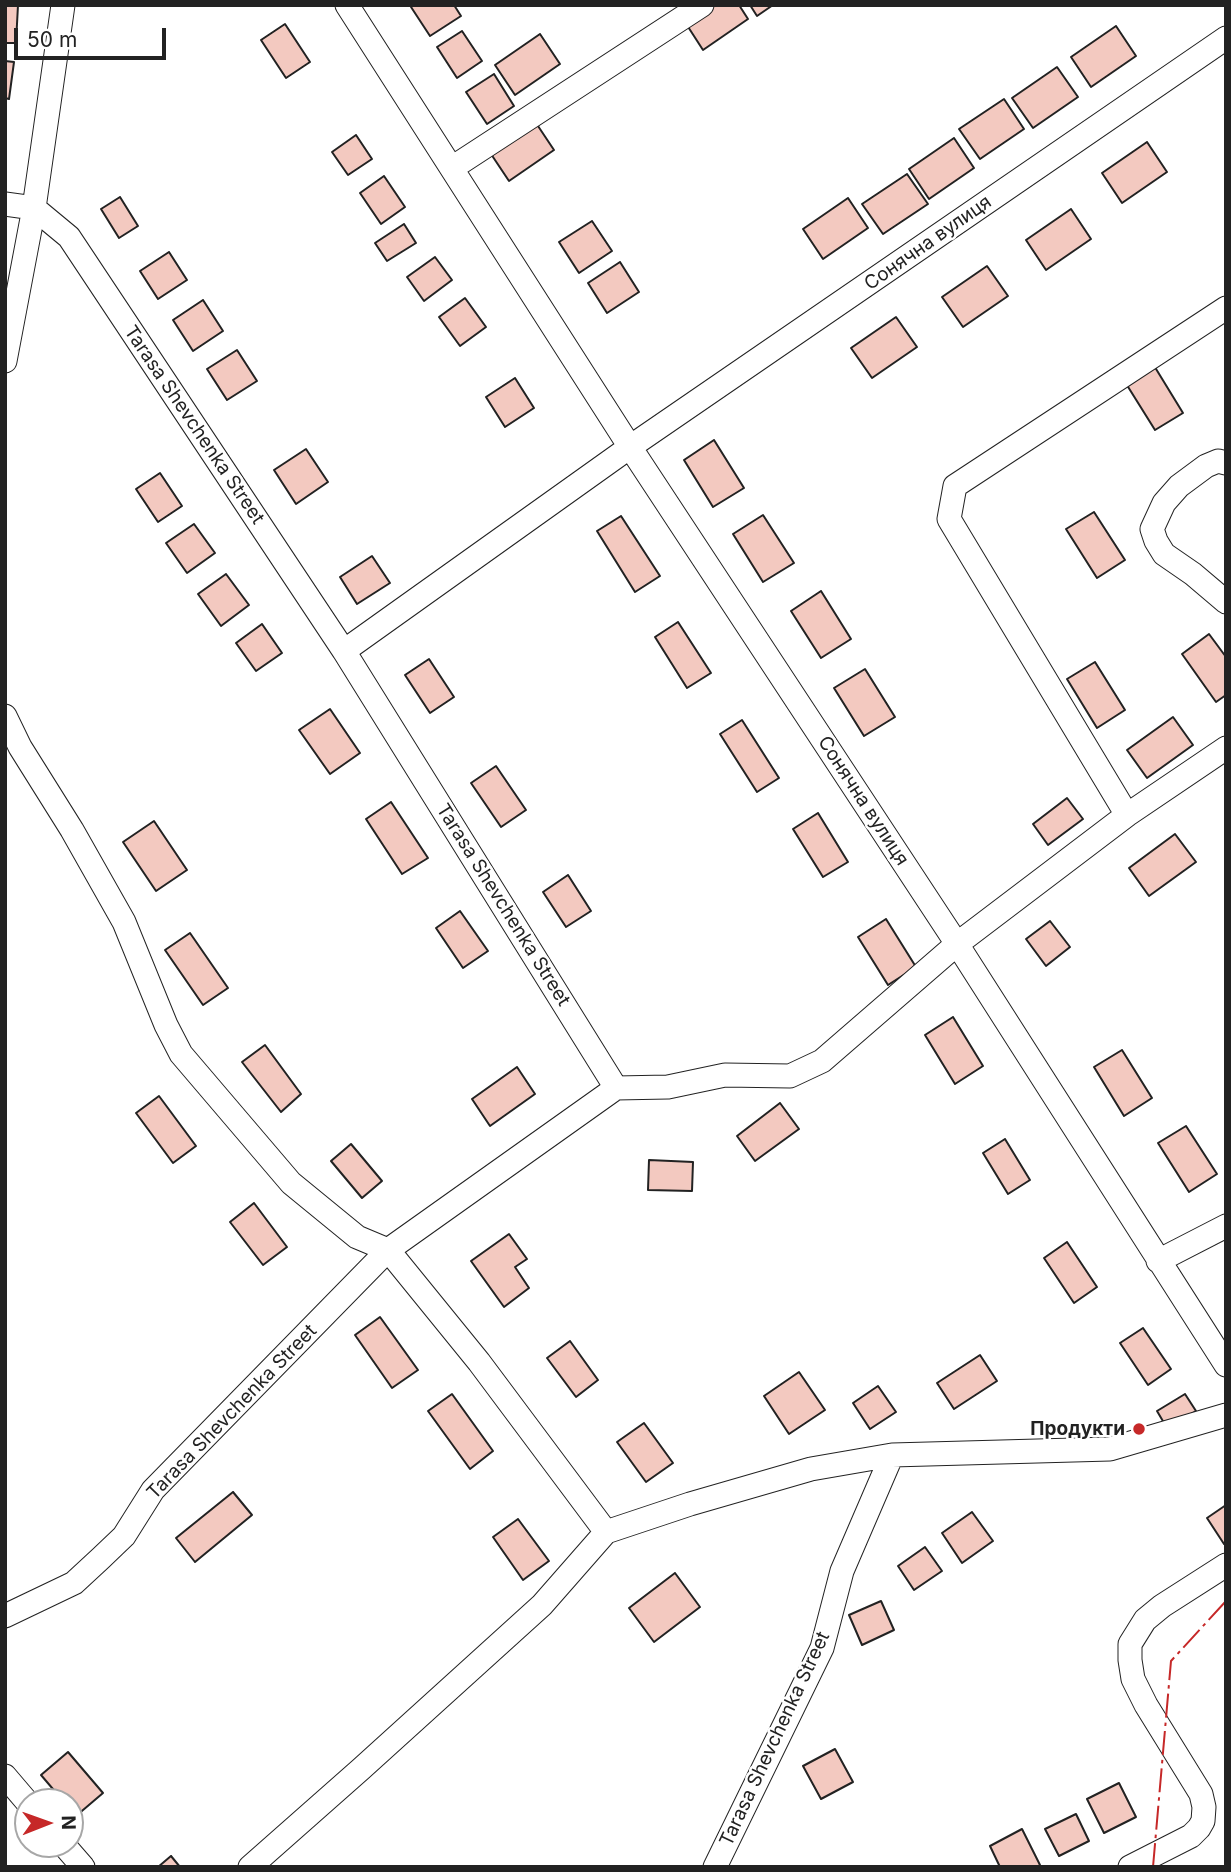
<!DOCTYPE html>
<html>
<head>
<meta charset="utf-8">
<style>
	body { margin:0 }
	#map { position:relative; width:1231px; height:1872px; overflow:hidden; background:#fff; font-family:Inter,sans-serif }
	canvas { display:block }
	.frame { position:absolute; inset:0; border:7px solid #222; pointer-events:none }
	.north { position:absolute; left:14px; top:1788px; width:70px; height:70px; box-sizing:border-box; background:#fff; border:2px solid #a7a7a7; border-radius:50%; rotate:89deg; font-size:19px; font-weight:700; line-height:28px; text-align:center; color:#222 }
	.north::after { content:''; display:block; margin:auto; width:24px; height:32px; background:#c62828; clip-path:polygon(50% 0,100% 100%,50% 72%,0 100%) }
	.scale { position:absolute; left:14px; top:28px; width:152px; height:32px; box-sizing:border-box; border:4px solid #222; border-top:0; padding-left:9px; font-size:21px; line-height:24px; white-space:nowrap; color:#222; -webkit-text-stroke:5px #fff; paint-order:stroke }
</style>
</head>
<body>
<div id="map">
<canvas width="1231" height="1872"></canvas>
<div class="frame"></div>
<div class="north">N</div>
<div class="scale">50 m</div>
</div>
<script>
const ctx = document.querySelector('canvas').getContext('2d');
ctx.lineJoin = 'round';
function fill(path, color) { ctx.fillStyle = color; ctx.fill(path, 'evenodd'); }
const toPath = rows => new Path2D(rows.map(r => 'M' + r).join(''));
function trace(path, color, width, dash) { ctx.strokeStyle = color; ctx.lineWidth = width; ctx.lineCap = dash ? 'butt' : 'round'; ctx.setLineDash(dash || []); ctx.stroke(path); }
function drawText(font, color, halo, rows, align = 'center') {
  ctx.font = font + ' Inter,sans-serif'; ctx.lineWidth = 5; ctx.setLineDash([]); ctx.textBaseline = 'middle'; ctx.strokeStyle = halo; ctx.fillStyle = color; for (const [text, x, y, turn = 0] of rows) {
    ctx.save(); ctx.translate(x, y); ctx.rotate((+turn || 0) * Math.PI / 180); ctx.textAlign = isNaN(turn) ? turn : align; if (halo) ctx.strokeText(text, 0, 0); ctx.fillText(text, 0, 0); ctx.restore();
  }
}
const building = toPath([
	[5,5,18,5,16,43,5,43,5,5],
	[414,5,454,5,461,16,430,36,411,7,414,5],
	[703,5,739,5,748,19,703,50,683,19,703,5],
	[750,5,773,5,757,16,750,5],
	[285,24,310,62,286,78,261,40,285,24],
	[1116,26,1136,56,1091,87,1071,57,1116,26],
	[462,31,482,61,457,78,437,47,462,31],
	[540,34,560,64,515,95,495,65,540,34],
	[5,61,14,62,9,99,5,98,5,61],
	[1057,67,1078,97,1033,128,1012,98,1057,67],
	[494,74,514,106,487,124,466,92,494,74],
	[1004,99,1024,129,980,159,959,129,1004,99],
	[534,120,554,150,509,181,489,151,534,120],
	[356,135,372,159,348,175,332,152,356,135],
	[954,138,974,168,929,199,909,169,954,138],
	[1147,142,1167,172,1122,203,1102,173,1147,142],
	[907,174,928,204,883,234,862,204,907,174],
	[384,176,405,207,381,224,360,193,384,176],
	[120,197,138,226,119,238,101,209,120,197],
	[848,198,868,228,823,259,803,229,848,198],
	[1071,209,1091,239,1046,270,1026,240,1071,209],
	[592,221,612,251,579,273,559,242,592,221],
	[404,224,416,243,387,261,375,243,404,224],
	[169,252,187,280,158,299,140,271,169,252],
	[435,257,452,280,424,301,407,277,435,257],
	[620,262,639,292,607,313,588,283,620,262],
	[987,266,1008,296,963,327,942,297,987,266],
	[465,298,486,327,460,346,439,317,465,298],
	[203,300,223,331,193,351,173,320,203,300],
	[896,317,917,347,872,378,851,348,896,317],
	[237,350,257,381,227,400,207,369,237,350],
	[1153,364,1183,413,1155,430,1125,382,1153,364],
	[515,378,534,408,505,427,486,397,515,378],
	[714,440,744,488,713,507,684,460,714,440],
	[306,449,328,482,296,504,274,470,306,449],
	[160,473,182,506,158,522,136,489,160,473],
	[1094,512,1125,560,1097,578,1066,529,1094,512],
	[763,515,794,563,763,582,733,534,763,515],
	[621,516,660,576,635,592,597,531,621,516],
	[194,524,215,553,187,573,166,543,194,524],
	[372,556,390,583,357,604,340,577,372,556],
	[226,574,249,605,221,626,198,594,226,574],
	[821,591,851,639,821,658,791,611,821,591],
	[678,622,711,673,687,688,655,637,678,622],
	[262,624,282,653,256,671,236,643,262,624],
	[1209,634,1226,657,1226,695,1216,702,1182,654,1209,634],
	[429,659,454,697,430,713,405,675,429,659],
	[1095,662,1125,710,1097,728,1067,679,1095,662],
	[865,669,895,717,864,736,834,688,865,669],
	[330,709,360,753,330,774,299,730,330,709],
	[1173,717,1193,745,1147,778,1127,750,1173,717],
	[742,720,779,778,757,792,720,734,742,720],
	[496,766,526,810,501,827,471,783,496,766],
	[1067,798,1083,819,1048,845,1033,824,1067,798],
	[391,802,428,858,402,874,366,819,391,802],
	[818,813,848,862,823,877,793,829,818,813],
	[154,821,187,870,156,891,123,842,154,821],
	[1175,834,1196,862,1149,896,1129,868,1175,834],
	[568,875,591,911,566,927,543,892,568,875],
	[460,911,488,951,463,968,436,928,460,911],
	[886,919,916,967,888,985,858,937,886,919],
	[1050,921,1070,947,1046,966,1026,939,1050,921],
	[190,933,228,988,203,1005,165,950,190,933],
	[953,1017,983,1066,955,1084,925,1035,953,1017],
	[265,1045,301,1094,281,1112,242,1062,265,1045],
	[1122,1050,1152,1098,1124,1116,1094,1067,1122,1050],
	[517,1067,535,1094,490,1126,472,1099,517,1067],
	[159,1096,196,1146,173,1163,136,1113,159,1096],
	[780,1103,799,1129,755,1161,737,1136,780,1103],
	[1186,1126,1217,1174,1189,1192,1158,1143,1186,1126],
	[1005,1139,1030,1180,1008,1194,983,1153,1005,1139],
	[351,1144,382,1181,362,1198,331,1161,351,1144],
	[649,1160,693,1162,692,1191,648,1190,649,1160],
	[254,1203,287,1247,263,1265,230,1222,254,1203],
	[509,1234,527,1259,515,1267,529,1288,504,1307,471,1261,509,1234],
	[1067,1242,1097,1287,1074,1303,1044,1258,1067,1242],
	[380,1317,418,1370,392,1388,355,1335,380,1317],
	[1143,1328,1171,1369,1148,1385,1120,1343,1143,1328],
	[570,1341,598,1380,576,1397,547,1358,570,1341],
	[980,1355,997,1381,954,1409,937,1383,980,1355],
	[799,1372,825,1410,789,1434,764,1396,799,1372],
	[878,1386,896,1412,870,1429,853,1403,878,1386],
	[452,1394,493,1451,470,1469,428,1411,452,1394],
	[1185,1394,1196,1411,1167,1428,1157,1411,1185,1394],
	[644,1423,673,1463,646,1482,617,1442,644,1423],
	[233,1492,252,1515,195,1562,176,1538,233,1492],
	[1226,1505,1226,1542,1224,1544,1207,1518,1226,1505],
	[972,1512,993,1541,962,1563,942,1533,972,1512],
	[518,1519,549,1561,523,1580,493,1537,518,1519],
	[925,1547,942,1571,914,1590,898,1566,925,1547],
	[675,1573,700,1607,654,1642,629,1608,675,1573],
	[881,1601,894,1630,862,1645,849,1615,881,1601],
	[835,1749,853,1782,821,1799,803,1766,835,1749],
	[68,1752,103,1793,76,1816,70,1809,70,1802,64,1802,41,1775,68,1752],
	[1119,1783,1136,1817,1104,1833,1087,1799,1119,1783],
	[1076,1814,1089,1841,1059,1856,1045,1829,1076,1814],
	[1022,1829,1040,1865,1037,1867,1000,1867,990,1846,1022,1829],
	[171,1856,180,1867,158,1867,171,1856]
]);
const minor = toPath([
	[347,5,630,447,957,944,1226,1365],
	[452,168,702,5],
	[5,204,34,208,69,237,344,651,616,1088],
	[5,361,34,208,63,5],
	[1226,463,1218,461,1206,466,1179,486,1164,503,1152,529,1156,541,1164,554,1193,574,1226,602],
	[344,651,630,447,1226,38],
	[5,716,20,747,72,830,124,922,166,1025,181,1054,291,1183,357,1237,388,1250,479,1362,606,1532],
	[1127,815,949,519,955,486,1226,308],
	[1158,1261,1226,1226],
	[5,1616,74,1583,101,1558,124,1536,153,1490,388,1250,616,1088,668,1087,725,1075,790,1076,822,1061,957,944,1127,815,1226,748],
	[5,1776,28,1803],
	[63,1844,83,1867],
	[250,1867,361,1769,542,1605,606,1532,690,1504,811,1469,892,1455,1110,1449,1226,1415],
	[715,1867,822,1648,842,1571,892,1455],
	[1130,1867,1191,1836,1199,1828,1203,1821,1204,1807,1201,1794,1146,1705,1133,1679,1130,1660,1130,1644,1145,1620,1162,1606,1226,1565]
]);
const power = toPath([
	[1153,1867,1171,1661,1226,1601]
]);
const markers = [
	[1139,1429,7,"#c62828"]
];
const streetNames = [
	["Сонячна вулиця",928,243,-35],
	["Tarasa Shevchenka Street",194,425,56],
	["Сонячна вулиця",863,801,57],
	["Tarasa Shevchenka Street",503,905,58],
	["Tarasa Shevchenka Street",232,1412,-46],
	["Tarasa Shevchenka Street",775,1739,-65]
];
const poiNames = [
	["Продукти",1125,1429]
];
fill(building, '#f3c9c0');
trace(building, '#222', 2);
trace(minor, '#222', 25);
trace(minor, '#fff', 23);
trace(power, '#c62828', 2, [24, 5, 3.5, 5]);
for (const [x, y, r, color] of markers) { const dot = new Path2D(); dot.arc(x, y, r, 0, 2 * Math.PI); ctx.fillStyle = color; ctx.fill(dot); trace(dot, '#fff', 2.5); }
drawText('19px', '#222', '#fff', streetNames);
drawText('bold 19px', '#222', '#fff', poiNames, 'right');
</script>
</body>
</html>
